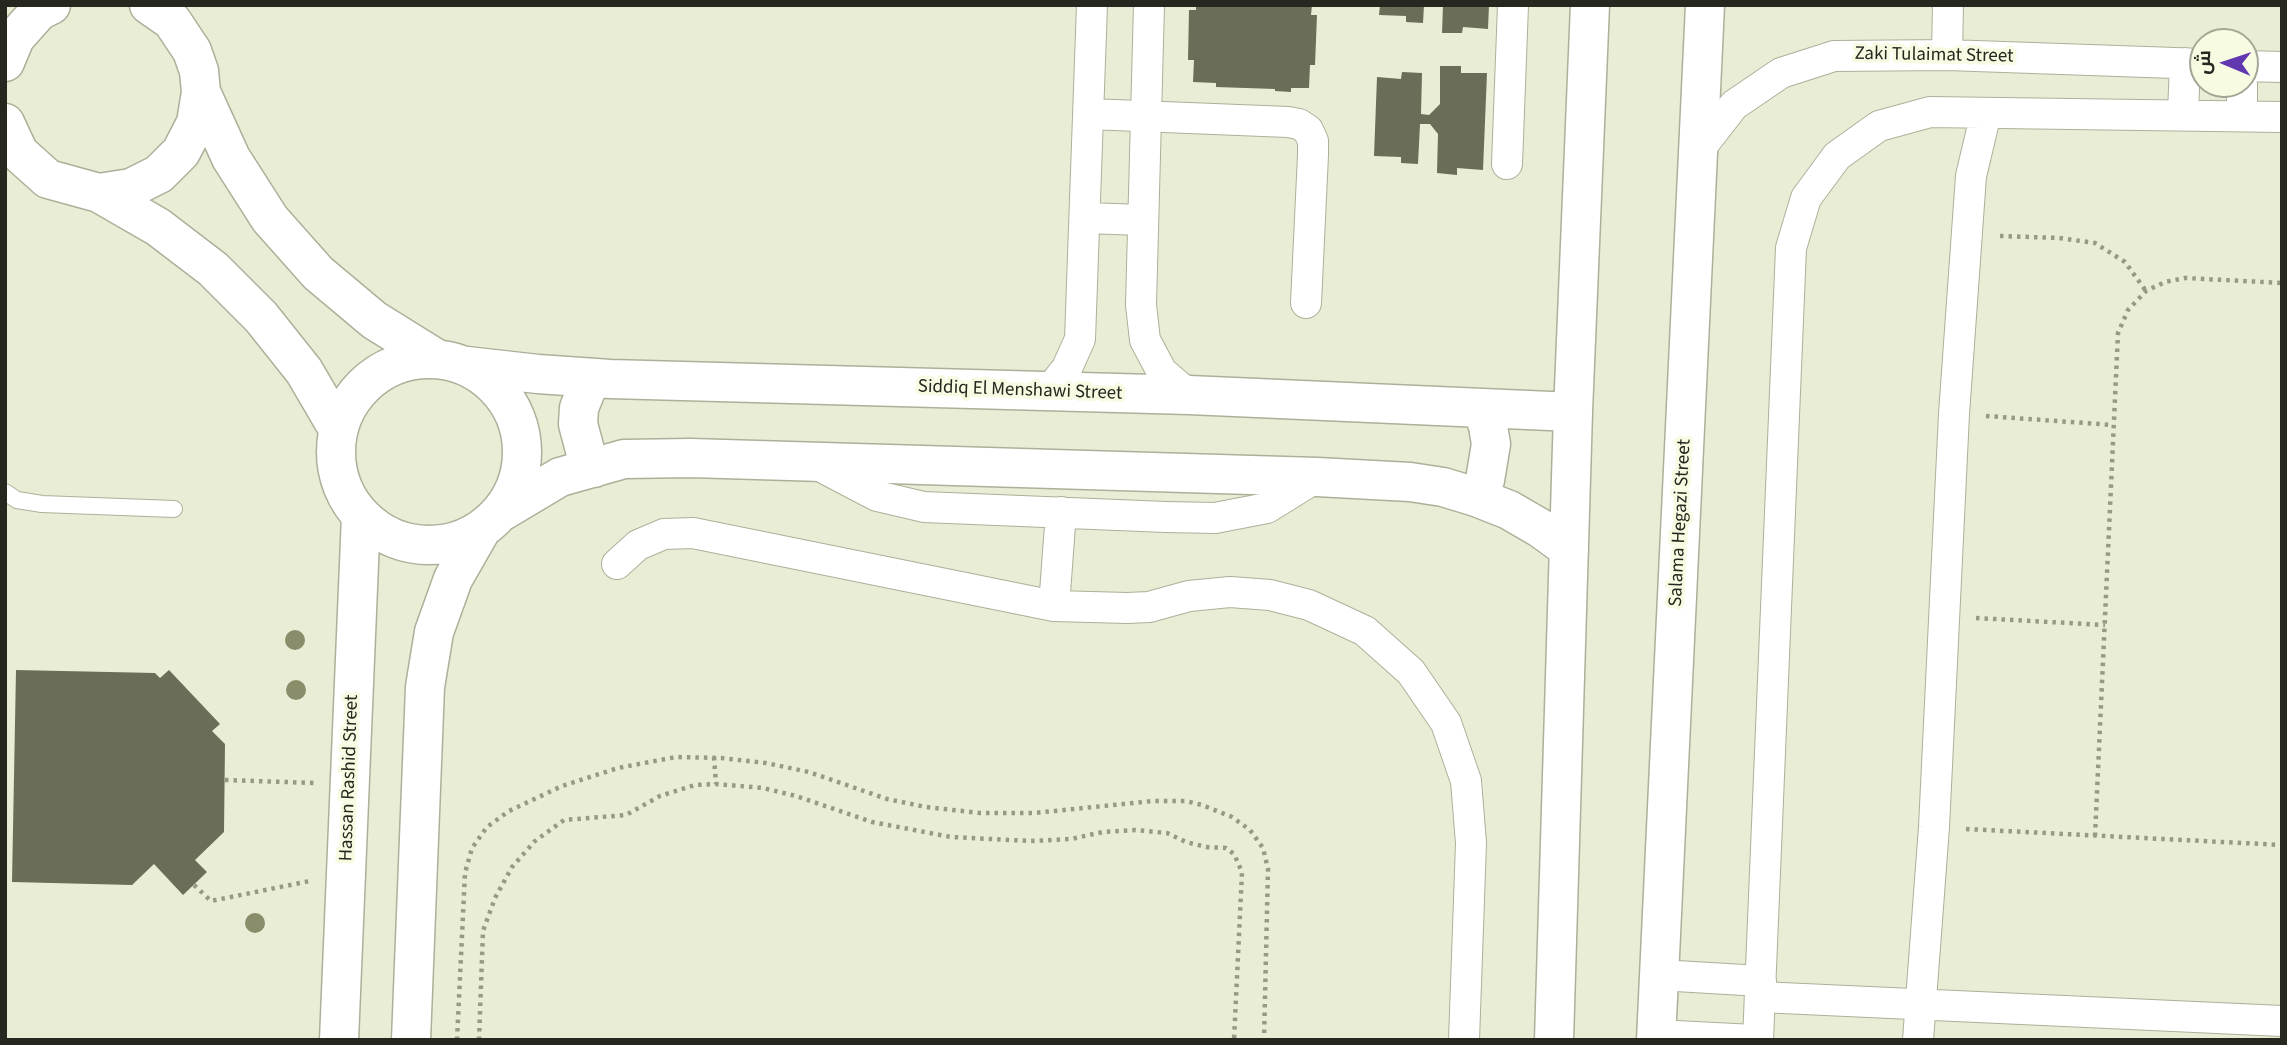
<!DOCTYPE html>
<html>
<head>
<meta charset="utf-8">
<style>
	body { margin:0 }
	#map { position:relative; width:2287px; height:1045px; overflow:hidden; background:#eaedd5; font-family:"Source Sans 3",Cairo,sans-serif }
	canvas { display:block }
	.frame { position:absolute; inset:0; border:7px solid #26271e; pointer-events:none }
	.north { position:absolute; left:2189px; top:28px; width:70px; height:70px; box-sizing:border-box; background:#f7fbe2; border:2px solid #a3a694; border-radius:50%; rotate:272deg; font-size:19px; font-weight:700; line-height:28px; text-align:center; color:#26271e }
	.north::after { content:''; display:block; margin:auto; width:24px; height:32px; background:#6138b0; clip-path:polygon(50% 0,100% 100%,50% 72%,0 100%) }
</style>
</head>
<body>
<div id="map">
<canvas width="2287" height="1045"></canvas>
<div class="frame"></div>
<div class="north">ش</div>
</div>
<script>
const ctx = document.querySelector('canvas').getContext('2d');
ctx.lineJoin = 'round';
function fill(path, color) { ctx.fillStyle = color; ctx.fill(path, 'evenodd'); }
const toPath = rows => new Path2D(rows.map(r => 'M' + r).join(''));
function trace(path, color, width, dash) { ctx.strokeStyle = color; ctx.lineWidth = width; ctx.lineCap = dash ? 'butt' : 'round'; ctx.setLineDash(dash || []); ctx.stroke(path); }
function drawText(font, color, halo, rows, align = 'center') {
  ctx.font = font + ' "Source Sans 3",sans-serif'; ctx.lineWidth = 7; ctx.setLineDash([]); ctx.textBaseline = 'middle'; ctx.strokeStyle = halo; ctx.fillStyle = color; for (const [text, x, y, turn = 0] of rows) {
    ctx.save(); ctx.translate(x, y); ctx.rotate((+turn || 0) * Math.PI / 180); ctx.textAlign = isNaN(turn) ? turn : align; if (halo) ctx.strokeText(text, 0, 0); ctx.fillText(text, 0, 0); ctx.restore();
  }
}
const building = toPath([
	[1196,5,1312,5,1311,15,1317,15,1315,65,1310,65,1309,88,1291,88,1291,92,1275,91,1275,89,1216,87,1216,83,1193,82,1194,60,1188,60,1189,10,1196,10],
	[1380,5,1424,5,1423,23,1406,22,1406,16,1379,15],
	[1443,5,1489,5,1488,29,1463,27,1462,33,1442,33],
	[1440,66,1461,66,1461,73,1487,73,1483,170,1457,168,1457,175,1437,173,1438,134,1430,124,1420,124,1418,164,1401,163,1401,157,1374,156,1377,77,1401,79,1402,72,1422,73,1421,114,1429,115,1440,104],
	[16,670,155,673,160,678,169,670,220,724,212,731,225,744,224,832,195,860,207,872,183,895,154,864,132,885,12,882]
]);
const path = toPath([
	[2000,236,2059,238,2095,243,2125,262,2146,291],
	[1986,416,2113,425],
	[1976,618,2105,625],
	[714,757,716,784],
	[225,780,315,783],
	[1966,829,2282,845],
	[2095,836,2118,333,2128,310,2146,291,2165,282,2185,278,2282,283],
	[194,885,211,901,310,881],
	[457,1040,465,873,472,848,487,827,509,811,562,786,618,768,676,757,721,758,766,763,809,772,887,799,926,807,980,813,1034,813,1153,801,1186,801,1202,805,1232,817,1250,830,1263,848,1268,869,1264,1040],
	[479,1040,483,931,495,898,512,867,535,841,564,820,626,815,660,796,695,785,716,784,763,788,796,796,872,822,951,837,1031,841,1071,839,1103,832,1135,830,1167,833,1186,842,1206,847,1226,848,1234,854,1242,872,1234,1040]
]);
const service = toPath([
	[5,492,17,500,42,504,174,509]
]);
const minor = toPath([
	[1149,5,1141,305,1145,340,1162,372,1189,395],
	[1947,55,1948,5],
	[2245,66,2282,67],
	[1089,114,1288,122,1299,124,1308,130,1313,141,1313,155,1306,303],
	[2183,114,2185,63],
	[2242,115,2242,84],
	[1699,150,1734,105,1781,73,1834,56,1947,55,2203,64],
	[1507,164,1513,5],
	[1085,218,1143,220],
	[1047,393,1067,368,1080,339,1092,5],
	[814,463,877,496,924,507,1166,517,1215,518,1267,508,1317,477],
	[617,564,638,545,664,534,693,533,1054,606,1127,608,1149,607,1189,596,1230,592,1270,595,1309,605,1365,631,1411,672,1446,723,1466,781,1471,843,1464,1040],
	[1054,606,1061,512],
	[1659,975,1761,981],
	[1760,997,2282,1021],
	[1656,1035,1754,1040],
	[1758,1040,1791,248,1806,198,1837,156,1879,126,1930,112,2282,117],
	[1918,1040,1934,827,1954,414,1971,176,1986,113]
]);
const tertiary = toPath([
	[5,62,15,38,39,11,51,5],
	[201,92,231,158,270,219,318,273,374,320,435,358],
	[5,123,19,153,48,179,99,193,131,188,159,174,181,152,196,123,201,92,199,71,192,51,172,21,149,5],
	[99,193,158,227,213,269,261,317,304,371,338,429],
	'336 452a93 93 0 1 1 186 0a93 93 0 1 1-186 0Z',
	[467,366,538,374,610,379,1189,395,1573,412],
	[591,378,579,408,578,424,586,454,594,468],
	[1476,497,1485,480,1491,444,1488,426,1482,408],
	[503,511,560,477,624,459,691,458,1317,477,1410,482,1443,487,1476,497,1509,510,1540,528,1569,549],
	[339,1040,361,516],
	[411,1040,425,687,434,632,453,579,481,530],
	[1554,1040,1573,412,1590,5],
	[1656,1040,1705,5]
]);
const trees = [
	[295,640],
	[296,690],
	[255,923]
];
const streetNames = [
	["Zaki Tulaimat Street",1934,56,1],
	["Siddiq El Menshawi Street",1020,391,2],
	["Salama Hegazi Street",1681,523,-87],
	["Hassan Rashid Street",350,778,-88]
];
fill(building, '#6a6d58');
trace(service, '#adb099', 18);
trace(minor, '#adb099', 32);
trace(tertiary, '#adb099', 41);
trace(path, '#979987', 4.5, [3.5, 5]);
trace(service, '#fff', 16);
trace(minor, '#fff', 30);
trace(tertiary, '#fff', 38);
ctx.fillStyle = '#898d69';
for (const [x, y] of trees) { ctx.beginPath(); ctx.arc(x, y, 10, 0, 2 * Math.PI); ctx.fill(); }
drawText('19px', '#26271e', '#f7fbe2', streetNames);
</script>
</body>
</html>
